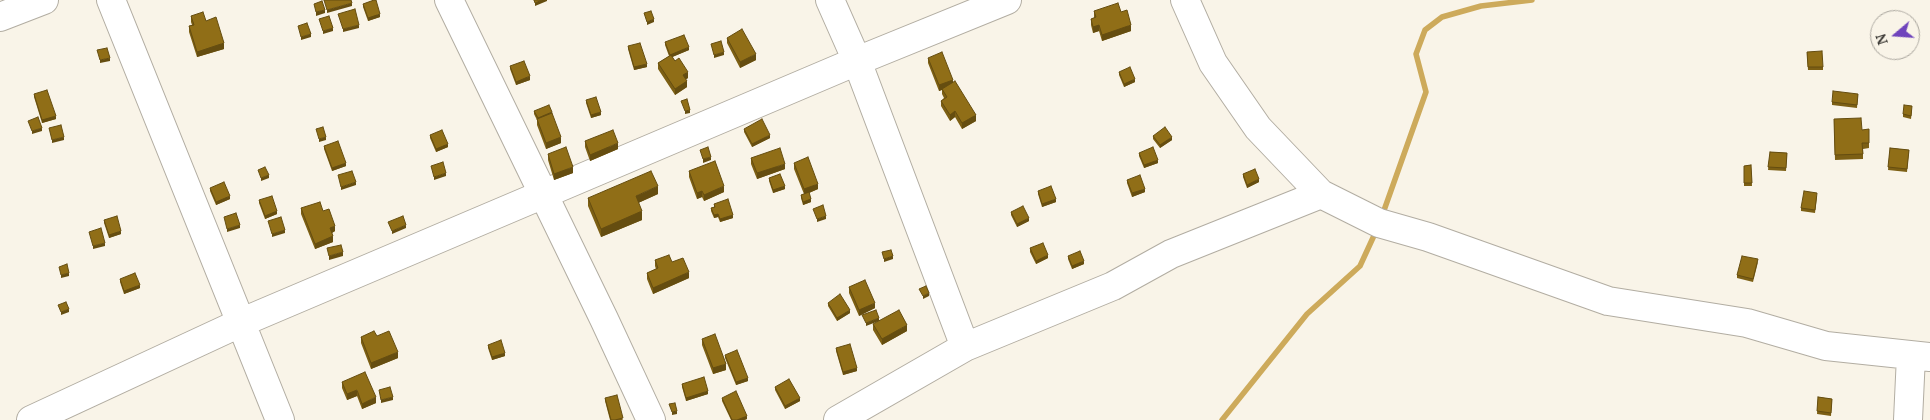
<!DOCTYPE html>
<html>
<head>
<meta charset="utf-8">
<style>
	body { margin:0 }
	#map { position:relative; width:1930px; height:420px; overflow:hidden; background:#f9f4e8; font-family:"PT Serif",serif }
	canvas { display:block }
	.north { position:absolute; left:1870px; top:10px; width:50px; height:50px; box-sizing:border-box; background:#f9f4e8; border:1px solid #aaa69e; border-radius:50%; rotate:252deg; font-size:14px; font-weight:700; line-height:20px; text-align:center; color:#34322e }
	.north::after { content:''; display:block; margin:auto; width:18px; height:22px; background:#6f44bc; clip-path:polygon(50% 0,100% 100%,50% 72%,0 100%) }
</style>
</head>
<body>
<div id="map">
<canvas width="1930" height="420"></canvas>
<div class="north">N</div>
</div>
<script>
const ctx = document.querySelector('canvas').getContext('2d');
ctx.lineJoin = 'round';
const toPath = rows => new Path2D(rows.map(r => 'M' + r).join(''));
function trace(path, color, width, dash) { ctx.strokeStyle = color; ctx.lineWidth = width; ctx.lineCap = dash ? 'butt' : 'round'; ctx.setLineDash(dash || []); ctx.stroke(path); }
function fill(path, color) { ctx.fillStyle = color; ctx.fill(path, 'evenodd'); }
const stream = toPath([
	[1382,216,1426,92,1416,54,1425,30,1442,17,1481,6,1532,0],
	[1222,420,1307,314,1360,266,1377,229]
]);
const minor = toPath([
	[111,0,280,420],
	[449,0,604,319,651,420],
	[830,0,857,61,965,347],
	[1185,0,1213,63,1258,128,1321,194,1379,223,1428,237,1608,301,1747,323,1826,346,1930,357],
	[0,17,44,0],
	[31,420,240,323,857,61,1007,0],
	[838,420,965,347,1113,286,1171,254,1321,194],
	[1908,420,1911,356]
]);
const wall = toPath([
	[363,4,380,17,368,21,363,7],
	[1094,11,1121,12,1131,31,1102,41,1099,31,1093,33,1091,25,1091,19,1094,18],
	[191,16,206,21,224,49,197,57,189,32,189,26,192,25,191,22],
	[727,38,756,60,740,68,727,43],
	[665,42,689,50,672,57,688,78,686,79,687,87,675,95,658,69,658,63,669,56,665,45],
	[628,46,647,67,634,70,628,49],
	[1807,52,1823,67,1823,70,1808,70],
	[928,58,953,82,976,121,962,129,955,117,950,121,941,106,941,101,944,98,942,94,942,90,939,91,928,63],
	[510,66,530,80,516,85,510,69],
	[1119,72,1135,82,1124,87,1119,75],
	[34,94,56,119,42,123,34,97],
	[1858,94,1857,108,1832,105,1832,102],
	[586,100,601,115,591,118,586,103],
	[1912,110,1911,119,1903,117,1903,114],
	[534,111,552,114,561,143,546,149,537,125,537,120,534,114],
	[1834,119,1862,130,1869,129,1869,148,1863,149,1863,159,1835,160],
	[744,129,770,138,752,147,744,132],
	[430,135,448,147,436,152,430,138],
	[1153,136,1172,140,1160,148,1153,139],
	[585,141,618,149,590,161,585,147],
	[324,146,346,166,332,171,324,149],
	[1890,148,1909,150,1907,172,1888,170],
	[1770,152,1787,153,1786,171,1768,170],
	[1139,153,1158,163,1144,168,1139,156],
	[548,154,573,173,554,180,548,160],
	[751,158,785,169,757,179,751,164],
	[794,163,818,189,809,193,811,202,803,205,801,198,801,195,804,194,794,169],
	[1751,165,1752,186,1744,186,1744,166],
	[689,171,724,192,704,201,702,197,697,199,689,177],
	[1243,174,1259,182,1247,188,1243,177],
	[769,178,785,189,773,193,769,181],
	[1127,180,1145,192,1132,197,1127,183],
	[210,188,230,199,216,205,210,191],
	[1038,191,1056,202,1042,207,1038,194],
	[658,194,638,203,642,220,601,237,588,206,588,198],
	[1817,196,1815,213,1801,211,1801,208],
	[259,200,277,214,265,219,259,203],
	[714,204,733,218,720,222,718,217,714,218,711,211,711,208,714,207],
	[301,208,323,211,335,231,332,233,333,242,315,249,301,214],
	[1011,212,1029,221,1017,227,1011,215],
	[104,220,121,234,109,238,104,223],
	[1030,248,1048,258,1036,264,1030,252],
	[1068,256,1084,264,1072,269,1068,259],
	[655,260,672,262,689,278,653,294,647,279,647,273,656,269,655,266],
	[1758,262,1753,282,1737,278,1737,275],
	[120,279,140,288,124,294,120,282],
	[849,287,875,308,859,316,849,293],
	[828,303,850,313,837,321,828,306],
	[873,324,907,331,882,345,873,330],
	[377,336,398,358,371,369,361,343,361,337],
	[702,339,726,370,713,374,702,345],
	[488,345,505,356,492,360,488,348],
	[836,348,857,371,843,375,836,351],
	[725,355,748,381,736,385,725,358],
	[342,382,376,403,362,409,357,396,347,400,342,388],
	[682,384,708,394,686,401,682,387],
	[775,387,800,401,785,409,775,390],
	[1818,397,1832,399,1831,416,1817,414],
	[605,398,623,420,610,420,605,401],
	[722,398,747,419,744,420,731,420,722,401]
]);
const shadedWall = toPath([
	[542,0,547,0,547,1,535,6,535,3],
	[352,3,352,6,327,13,327,10],
	[325,10,325,13,316,16,316,12],
	[380,14,380,17,368,21,368,18],
	[654,19,654,22,647,25,647,22],
	[359,25,359,28,343,32,343,29],
	[1099,25,1099,31,1093,33,1093,27],
	[1131,25,1131,31,1102,41,1102,35],
	[333,28,333,31,323,34,323,31],
	[311,34,311,37,301,40,301,37],
	[224,43,224,49,197,57,197,52],
	[689,47,689,50,670,58,670,55],
	[724,52,724,55,714,58,714,55],
	[756,54,756,60,740,68,740,62],
	[110,58,110,61,100,63,100,60],
	[647,64,647,67,634,70,634,67],
	[688,72,688,78,683,81,683,75],
	[530,76,530,80,516,85,516,82],
	[1135,79,1135,82,1124,87,1124,84],
	[953,80,953,85,939,91,939,85],
	[687,81,687,87,675,95,675,89],
	[690,110,690,113,685,114,685,111],
	[955,111,955,117,950,121,950,115],
	[552,112,552,115,538,121,538,118],
	[601,112,601,115,591,118,591,115],
	[976,115,976,121,962,129,962,123],
	[56,116,56,119,42,123,42,120],
	[42,128,42,131,32,134,32,131],
	[770,135,770,138,752,147,752,144],
	[64,137,64,140,52,143,52,140],
	[326,137,326,140,319,142,319,139],
	[561,137,561,143,546,149,546,143],
	[1172,137,1172,140,1160,148,1160,145],
	[618,143,618,149,590,161,590,155],
	[448,144,448,147,436,152,436,149],
	[711,157,711,160,703,163,703,159],
	[1158,160,1158,163,1144,168,1144,165],
	[346,163,346,166,332,171,332,168],
	[785,164,785,169,757,179,757,173],
	[573,167,573,173,554,180,554,174],
	[446,173,446,176,434,180,434,177],
	[269,175,269,178,261,181,261,178],
	[1259,179,1259,182,1247,188,1247,185],
	[356,182,356,185,341,190,341,187],
	[818,184,818,189,804,195,804,189],
	[658,186,658,194,636,204,636,196],
	[724,186,724,192,704,201,704,195],
	[785,186,785,189,773,193,773,190],
	[1145,189,1145,192,1132,197,1132,193],
	[702,191,702,197,697,199,697,193],
	[230,196,230,199,216,205,216,202],
	[811,199,811,202,803,205,803,202],
	[1056,199,1056,202,1042,207,1042,204],
	[277,211,277,214,265,219,265,216],
	[642,211,642,220,601,237,601,229],
	[718,214,718,217,714,218,714,215],
	[733,215,733,218,720,222,720,219],
	[826,216,826,219,817,222,817,219],
	[1029,218,1029,221,1017,227,1017,224],
	[240,225,240,228,227,232,227,229],
	[406,225,406,228,392,234,392,231],
	[335,226,335,231,330,234,330,228],
	[285,230,285,233,272,237,272,234],
	[121,231,121,234,109,238,109,235],
	[333,236,333,242,315,249,315,244],
	[105,243,105,246,93,249,93,246],
	[343,252,343,256,329,260,329,256],
	[1048,255,1048,258,1036,264,1036,261],
	[893,256,893,259,884,262,884,259],
	[1084,261,1084,264,1072,269,1072,266],
	[689,272,689,278,653,294,653,288],
	[69,273,69,276,61,278,61,275],
	[140,285,140,288,124,294,124,291],
	[929,293,929,296,923,299,923,296],
	[875,303,875,308,859,316,859,310],
	[69,309,69,312,61,315,61,312],
	[850,310,850,313,837,321,837,318],
	[879,318,879,321,866,326,866,323],
	[907,325,907,331,882,345,882,339],
	[398,352,398,358,371,369,371,363],
	[505,353,505,356,492,360,492,357],
	[726,364,726,370,713,374,713,368],
	[857,368,857,371,843,375,843,372],
	[748,378,748,381,736,385,736,382],
	[357,390,357,396,347,400,347,394],
	[708,391,708,394,686,401,686,398],
	[376,397,376,403,362,409,362,404],
	[393,397,393,400,381,403,381,400],
	[800,398,800,401,785,409,785,406],
	[677,411,677,414,672,415,672,412],
	[747,416,747,419,744,420,737,420]
]);
const building = toPath([
	[324,0,351,0,352,3,327,10,324,0],
	[374,0,376,0,380,14,368,18,363,4,374,0],
	[534,0,542,0,535,3,534,0],
	[322,1,325,10,316,12,314,4,322,1],
	[1118,3,1121,12,1127,10,1131,25,1102,35,1099,25,1093,27,1091,19,1096,17,1094,11,1118,3],
	[355,9,359,25,343,29,338,14,355,9],
	[651,11,654,19,647,22,644,13,651,11],
	[203,12,206,21,216,17,224,43,197,52,189,26,194,25,191,16,203,12],
	[329,16,333,28,323,31,319,19,329,16],
	[307,23,311,34,301,37,298,26,307,23],
	[742,29,756,54,740,62,727,38,742,29],
	[684,35,689,47,670,55,665,42,684,35],
	[721,41,724,52,714,55,711,44,721,41],
	[640,43,647,64,634,67,628,46,640,43],
	[107,48,110,58,100,60,97,50,107,48],
	[1822,51,1823,67,1808,67,1807,52,1822,51],
	[942,52,953,80,939,85,928,58,942,52],
	[671,55,675,61,679,58,688,72,683,75,687,81,675,89,658,63,671,55],
	[524,61,530,76,516,82,510,66,524,61],
	[1130,67,1135,79,1124,84,1119,72,1130,67],
	[955,81,976,115,962,123,955,111,950,115,941,101,947,97,942,89,955,81],
	[47,90,56,116,42,120,34,94,47,90],
	[1833,91,1858,94,1857,105,1832,102,1833,91],
	[596,97,601,112,591,115,586,100,596,97],
	[687,99,690,110,685,111,681,101,687,99],
	[549,105,552,112,538,118,534,111,549,105],
	[1904,105,1912,106,1911,116,1903,114,1904,105],
	[552,113,561,137,546,143,537,119,552,113],
	[38,117,42,128,32,131,28,121,38,117],
	[1861,118,1862,130,1869,129,1869,143,1862,143,1863,154,1835,155,1834,119,1861,118],
	[762,119,770,135,752,144,744,129,762,119],
	[61,125,64,137,52,140,49,128,61,125],
	[323,127,326,137,319,139,316,129,323,127],
	[1165,127,1172,137,1160,145,1153,136,1165,127],
	[442,130,448,144,436,149,430,135,442,130],
	[613,130,618,143,590,155,585,141,613,130],
	[338,141,346,163,332,168,324,146,338,141],
	[566,147,573,167,554,174,548,154,566,147],
	[708,147,711,157,703,159,700,150,708,147],
	[1153,147,1158,160,1144,165,1139,153,1153,147],
	[780,148,785,164,757,173,751,158,780,148],
	[1890,148,1909,150,1907,169,1888,167,1890,148],
	[1770,152,1787,153,1786,168,1768,167,1770,152],
	[808,157,818,184,804,189,794,163,808,157],
	[715,161,724,186,704,195,702,191,697,193,689,171,715,161],
	[443,162,446,173,434,177,431,166,443,162],
	[1751,165,1752,183,1744,183,1744,166,1751,165],
	[265,167,269,175,261,178,258,170,265,167],
	[1255,169,1259,179,1247,185,1243,174,1255,169],
	[352,171,356,182,341,187,338,175,352,171],
	[651,171,658,186,636,196,642,211,601,229,588,198,651,171],
	[780,174,785,186,773,190,769,178,780,174],
	[1140,175,1145,189,1132,193,1127,180,1140,175],
	[224,182,230,196,216,202,210,188,224,182],
	[1051,186,1056,199,1042,204,1038,191,1051,186],
	[1804,191,1817,193,1815,210,1801,208,1804,191],
	[809,192,811,199,803,202,801,195,809,192],
	[272,196,277,211,265,216,259,200,272,196],
	[728,199,733,215,720,219,718,214,714,215,711,208,715,207,714,204,728,199],
	[320,202,323,211,329,209,335,226,330,228,333,236,315,244,301,208,320,202],
	[823,205,826,216,817,219,813,209,823,205],
	[1023,206,1029,218,1017,224,1011,212,1023,206],
	[236,213,240,225,227,229,224,217,236,213],
	[117,216,121,231,109,235,104,220,117,216],
	[403,216,406,225,392,231,388,222,403,216],
	[281,217,285,230,272,234,268,221,281,217],
	[101,228,105,243,93,246,89,232,101,228],
	[1043,243,1048,255,1036,261,1030,248,1043,243],
	[341,245,343,252,329,256,327,248,341,245],
	[891,250,893,256,884,259,882,252,891,250],
	[1080,251,1084,261,1072,266,1068,256,1080,251],
	[669,255,672,262,683,258,689,272,653,288,647,273,658,268,655,260,669,255],
	[1742,256,1758,259,1753,279,1737,275,1742,256],
	[67,264,69,273,61,275,59,267,67,264],
	[135,273,140,285,124,291,120,279,135,273],
	[865,280,875,303,859,310,849,287,865,280],
	[926,286,929,293,923,296,919,289,926,286],
	[840,294,850,310,837,318,828,303,840,294],
	[66,302,69,309,61,312,58,305,66,302],
	[876,310,879,318,866,323,862,315,876,310],
	[899,310,907,325,882,339,873,324,899,310],
	[374,331,377,336,389,331,398,352,371,363,361,337,374,331],
	[715,334,726,364,713,368,702,339,715,334],
	[501,340,505,353,492,357,488,345,501,340],
	[850,344,857,368,843,372,836,348,850,344],
	[737,350,748,378,736,382,725,355,737,350],
	[365,372,376,397,362,404,357,390,347,394,342,382,365,372],
	[704,377,708,391,686,398,682,384,704,377],
	[789,379,800,398,785,406,775,387,789,379],
	[390,387,393,397,381,400,379,390,390,387],
	[736,391,747,416,737,420,732,420,722,398,736,391],
	[617,395,623,418,615,420,611,420,605,398,617,395],
	[1818,397,1832,399,1831,413,1817,411,1818,397],
	[675,403,677,411,672,412,669,404,675,403]
]);
trace(stream, '#cdaa5b', 5.5);
trace(minor, '#b2ada2', 30);
trace(minor, '#fff', 28);
fill(wall, '#7c5f14');
fill(shadedWall, '#654d10');
fill(building, '#906e17');
trace(building, '#654d10', 1);
</script>
</body>
</html>
